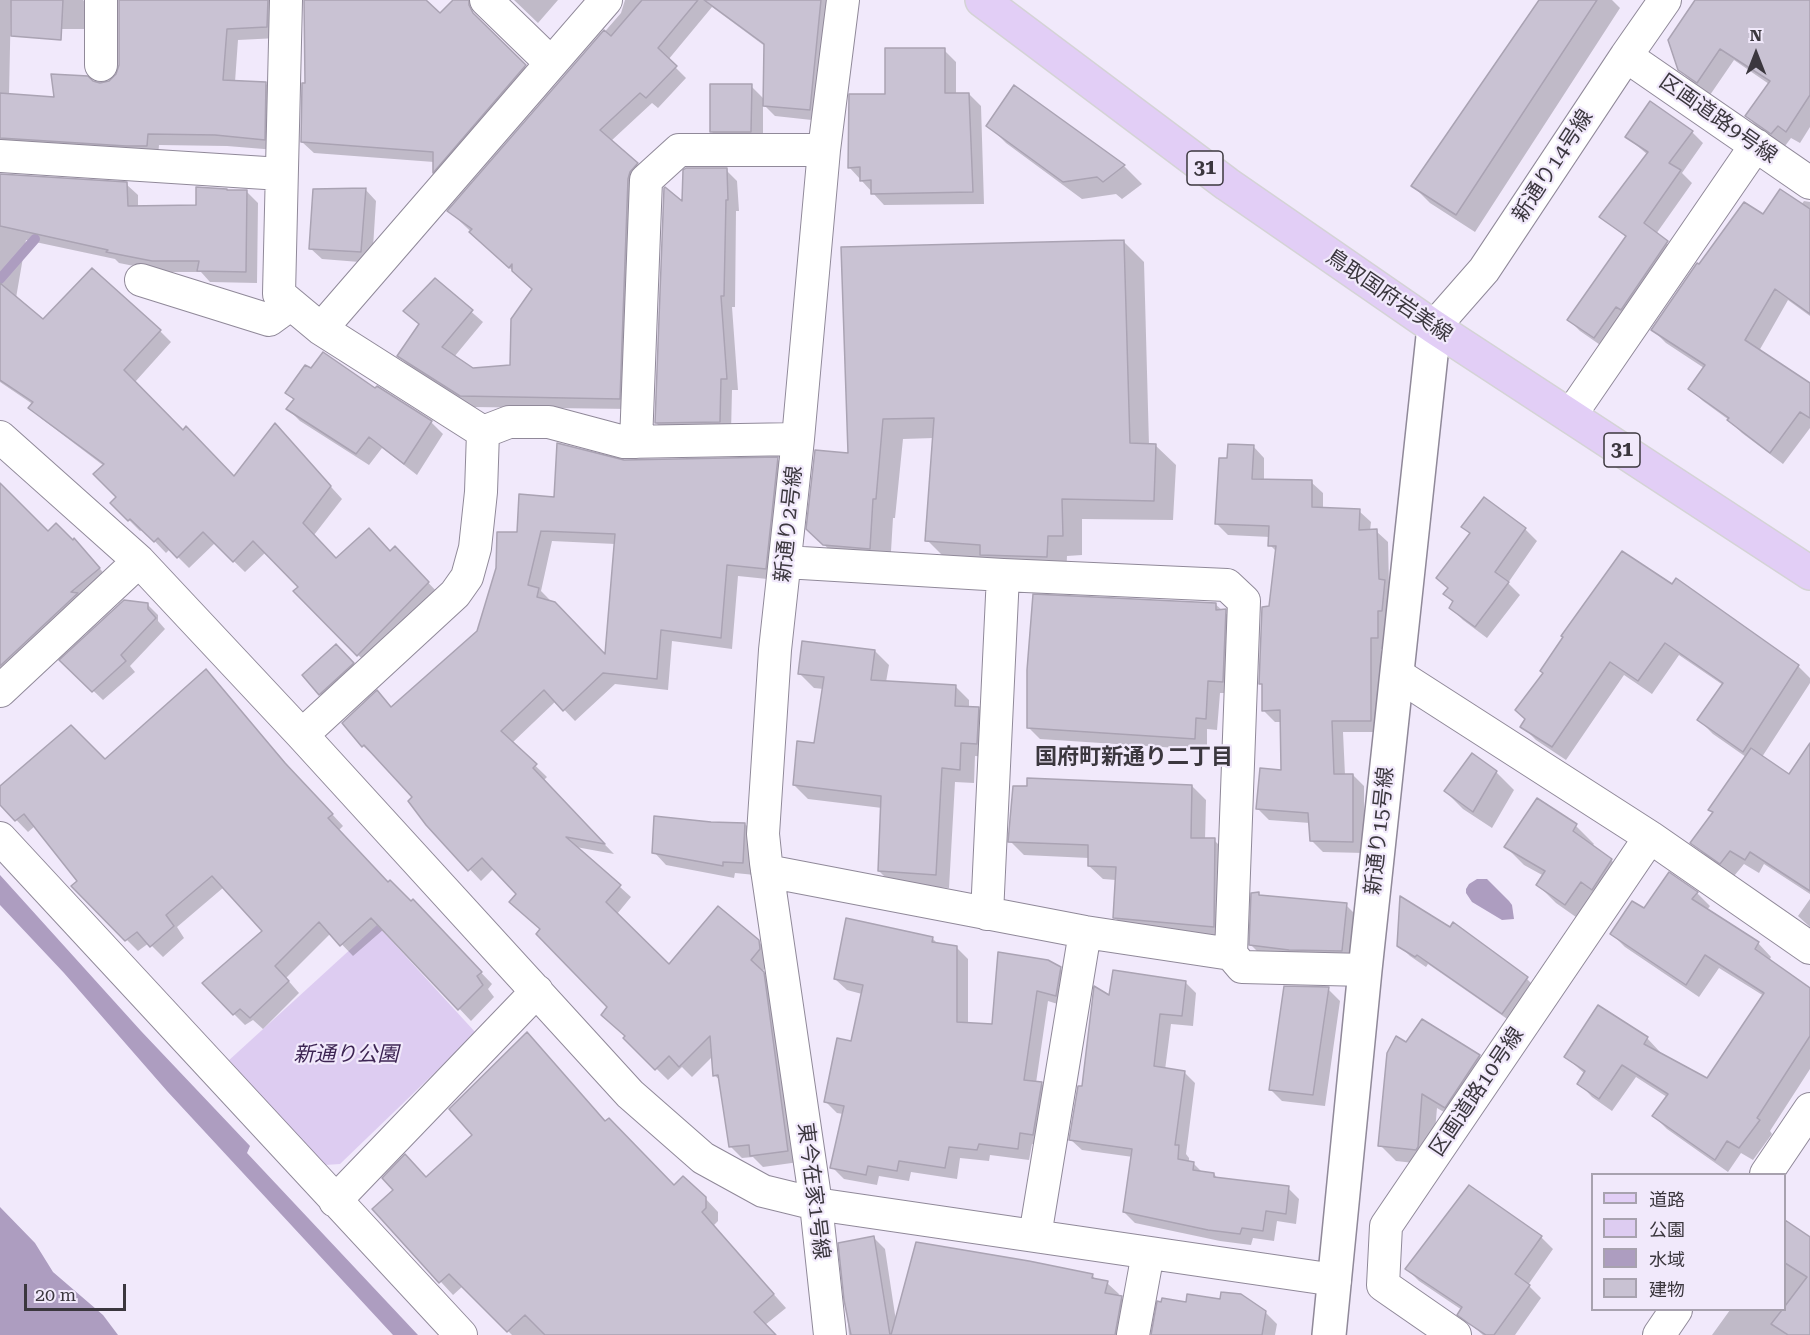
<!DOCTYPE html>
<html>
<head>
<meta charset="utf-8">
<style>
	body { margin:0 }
	#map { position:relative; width:1810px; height:1335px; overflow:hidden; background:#f1e9fb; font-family:"Roboto Serif","Noto Sans JP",serif }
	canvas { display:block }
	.legend { position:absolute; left:1591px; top:1173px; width:195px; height:138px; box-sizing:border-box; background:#f1e9fb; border:2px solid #a8a2af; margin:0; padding:8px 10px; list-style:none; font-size:18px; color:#3b373e }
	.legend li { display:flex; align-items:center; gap:12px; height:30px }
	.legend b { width:30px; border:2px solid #a8a2af }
	.north { position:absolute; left:1726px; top:24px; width:60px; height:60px; -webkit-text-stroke:4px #f1e9fb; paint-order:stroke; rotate:0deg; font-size:16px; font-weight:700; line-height:24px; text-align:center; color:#3b373e }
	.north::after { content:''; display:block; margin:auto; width:21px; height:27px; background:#3b373e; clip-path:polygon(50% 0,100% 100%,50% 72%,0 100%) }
	.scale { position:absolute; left:24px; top:1284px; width:102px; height:27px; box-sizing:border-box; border:3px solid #3b373e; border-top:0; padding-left:8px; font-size:18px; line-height:21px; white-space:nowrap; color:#3b373e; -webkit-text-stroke:4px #f1e9fb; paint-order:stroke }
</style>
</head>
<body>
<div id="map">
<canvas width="1810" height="1335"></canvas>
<ul class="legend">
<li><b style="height:8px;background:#e2cef6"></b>道路</li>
<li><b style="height:16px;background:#ddccf1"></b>公園</li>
<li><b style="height:16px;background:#ad9dc0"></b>水域</li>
<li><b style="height:16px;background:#c9c2d3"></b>建物</li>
</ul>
<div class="north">N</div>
<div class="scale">20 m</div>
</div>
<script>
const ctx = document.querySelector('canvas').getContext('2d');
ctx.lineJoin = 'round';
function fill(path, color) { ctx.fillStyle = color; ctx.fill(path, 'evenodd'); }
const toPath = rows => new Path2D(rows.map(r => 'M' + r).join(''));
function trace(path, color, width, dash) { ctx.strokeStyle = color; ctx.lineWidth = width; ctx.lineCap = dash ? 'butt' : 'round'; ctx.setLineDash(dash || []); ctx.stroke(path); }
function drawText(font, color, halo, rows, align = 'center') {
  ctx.font = font + ' "Roboto Serif","Noto Sans JP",serif'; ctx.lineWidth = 4.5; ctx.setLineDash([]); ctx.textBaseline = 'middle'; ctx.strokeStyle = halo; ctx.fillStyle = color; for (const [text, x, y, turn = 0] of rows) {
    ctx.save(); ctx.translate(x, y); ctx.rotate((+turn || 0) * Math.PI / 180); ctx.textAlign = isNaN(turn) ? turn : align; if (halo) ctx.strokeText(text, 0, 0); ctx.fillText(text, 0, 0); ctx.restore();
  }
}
const green = toPath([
	[377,925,476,1033,340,1164,325,1165,316,1160,227,1062]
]);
const water = toPath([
	[0,875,141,1031,250,1146,247,1153,418,1335,393,1335,167,1091,64,973,0,905],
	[1477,879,1487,879,1509,901,1512,905,1514,919,1502,920,1472,902,1466,893,1466,889,1469,884],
	[0,1207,35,1243,53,1272,103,1315,118,1335,0,1335]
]);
const shadow = toPath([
	[0,0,11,0,9,95,120,112,123,0,284,0,278,38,238,40,235,82,265,83,277,95,276,150,227,146,159,145,158,157,0,154],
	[43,0,83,0,87,4,89,29,57,29],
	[424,0,440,15,457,0,536,78,445,183,434,172,434,162,314,153,302,142],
	[514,0,558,0,538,23],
	[625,0,839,0,821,121,775,116,763,104,763,143,723,143,711,131,751,86,764,99,766,47,712,7,668,60,686,78,658,108,652,103,611,141,648,175,630,409,472,407,410,367,399,356,420,325,405,311,435,280,483,322,454,357,473,370,512,367,533,290,449,211,621,13],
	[1541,0,1612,0,1620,8,1475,232,1430,203,1413,186],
	[1697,0,1810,1,1810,127,1800,143,1791,138,1785,146,1759,129,1747,116,1769,84,1734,60,1710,95,1693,83,1679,69],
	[944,50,956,62,956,94,969,94,981,106,984,204,884,205,849,167],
	[1014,88,1124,166,1142,184,1122,199,1116,194,1082,199,1006,143,988,125],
	[1692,132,1703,143,1682,173,1692,183,1656,234,1679,254,1606,349,1580,331,1569,320,1627,238,1601,217,1648,155,1627,137],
	[726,170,737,181,739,211,736,211,735,307,732,307,738,390,732,390,731,433,668,434,656,423,684,205],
	[0,176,126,184,138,195,138,207,197,207,246,191,258,203,257,283,210,282,201,272,164,272,119,263,115,259,26,240,16,298,43,321,160,331,171,342,135,382,183,431,235,478,286,437,342,499,314,535,336,560,390,552,395,548,440,595,369,666,295,591,300,587,266,552,245,572,215,543,189,568,170,549,166,553,143,529,140,531,112,503,118,497,104,466,42,419,30,408,34,405,0,382],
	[365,189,376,201,372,263,322,259,310,248],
	[1804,201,1810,202,1810,316,1788,300,1759,351,1810,385,1810,428,1783,464,1742,433,1729,420,1703,401,1690,389,1704,368,1666,343,1653,330,1699,266,1763,216,1801,205],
	[1124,242,1144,262,1149,445,1155,445,1176,465,1173,520,1082,519,1082,555,1067,556,1066,577,947,560,927,540,934,438,903,439,895,518,893,518,890,568,844,565,808,528,849,454,843,249],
	[377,388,431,422,443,434,417,475,382,448,369,465,300,421,288,409,295,401,287,393,375,390],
	[1253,446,1264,458,1264,480,1311,482,1323,493,1323,509,1359,511,1371,522,1370,531,1376,531,1388,542,1389,586,1396,593,1389,649,1381,649,1381,732,1343,732,1345,775,1353,775,1364,786,1364,853,1323,852,1311,840,1310,823,1269,820,1258,809,1283,772,1281,722,1275,722,1264,711,1264,687,1260,683,1277,552,1270,545,1270,537,1228,535,1217,524,1228,459],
	[777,459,789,470,777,580,738,576,732,649,672,641,668,690,615,684,575,721,556,701,512,743,547,777,543,781,614,854,576,847,631,897,617,914,669,966,758,941,770,953,771,961,762,972,775,985,799,1162,763,1167,753,1157,742,1158,731,1147,721,1081,714,1075,713,1056,692,1077,682,1067,668,1080,625,1038,627,1037,609,1007,541,930,518,894,494,868,481,881,427,824,414,797,376,756,375,757,363,746,344,723,391,708,479,632,518,534,555,498,624,461],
	[552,541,615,544,606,657,541,591],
	[0,485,48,533,73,542,74,540,110,580,0,687],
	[1463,527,1525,529,1537,541,1508,583,1520,595,1487,638,1463,620,1451,608,1453,603,1445,594,1449,589,1438,578,1470,534],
	[1622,553,1798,666,1810,678,1810,683,1762,757,1790,776,1810,745,1810,894,1764,864,1759,873,1744,864,1734,876,1706,856,1692,843,1714,813,1710,809,1746,757,1713,734,1699,720,1723,685,1679,655,1652,694,1624,675,1566,760,1536,740,1522,726,1545,674],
	[1215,604,1237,623,1234,693,1220,693,1217,730,1207,729,1207,750,1040,739,1028,727],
	[148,605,158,615,158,621,165,629,130,666,135,672,103,700,61,660],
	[336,646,358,669,325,700,320,694],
	[875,651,889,665,886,682,955,686,969,700,969,708,978,708,992,722,990,757,975,756,974,783,955,782,949,888,893,885,879,871,882,808,808,799,794,785,815,745,824,689,814,688,800,674],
	[217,683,297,776,343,826,339,830,388,883,424,913,492,984,488,989,494,997,471,1021,384,929,353,956,331,933,286,978,299,993,263,1029,253,1020,245,1025,234,1014,265,931,224,887,177,927,184,938,163,957,149,943,138,951,73,886,79,881,35,826,28,832,0,803,0,788,105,761],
	[1496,772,1514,790,1492,828,1463,809,1445,791],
	[1192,786,1206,800,1205,840,1214,840,1228,854,1227,940,1128,931,1114,917,1116,880,1103,879,1089,866,1089,858,1024,855,1010,841,1028,787],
	[711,824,745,824,757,836,755,875,735,873,734,878,666,865,654,852],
	[1576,826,1594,844,1592,846,1611,860,1629,878,1583,922,1556,903,1538,885,1544,876,1524,865,1506,847],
	[1697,893,1710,906,1707,910,1758,943,1771,957,1769,961,1810,990,1810,1069,1770,1131,1772,1134,1753,1160,1741,1153,1728,1172,1667,1129,1654,1116,1667,1097,1636,1077,1612,1111,1592,1097,1579,1083,1585,1074,1566,1057,1598,1007,1647,1038,1660,1052,1659,1054,1707,1079,1764,996,1719,968,1699,997,1625,947,1612,934,1645,910],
	[1253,894,1346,905,1357,916,1352,962,1262,956,1251,945],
	[1810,899,1810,927,1798,916],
	[932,938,938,944,956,947,968,959,968,1024,993,1025,1060,968,1072,980,1067,1007,1048,1001,1036,1083,1041,1083,1053,1095,1045,1146,1032,1144,1029,1160,990,1155,989,1161,960,1158,957,1179,911,1172,909,1181,879,1176,877,1185,844,1179,832,1167,843,1114,837,1113,825,1101,852,1042,862,994,847,990,835,979],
	[1399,945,1527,979,1537,989,1513,1023,1428,964,1426,967,1410,956],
	[1185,982,1196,993,1193,1026,1171,1024,1165,1070,1185,1073,1195,1083,1186,1154,1189,1158,1189,1163,1194,1164,1203,1173,1214,1174,1218,1179,1288,1188,1299,1199,1296,1224,1277,1221,1274,1241,1253,1238,1251,1245,1220,1241,1135,1223,1124,1212,1133,1157,1082,1150,1071,1140,1110,997],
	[1328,989,1340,1001,1325,1106,1282,1101,1270,1089],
	[1407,1044,1479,1056,1495,1072,1461,1122,1437,1108,1432,1165,1396,1161,1380,1145],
	[606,1122,674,1187,705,1198,718,1212,718,1221,713,1226,786,1308,765,1325,775,1335,512,1335,463,1286,453,1295,374,1209,426,1178],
	[1469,1187,1541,1237,1553,1249,1528,1285,1541,1298,1515,1335,1483,1335,1459,1314,1462,1310,1419,1281,1407,1269],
	[1788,1224,1810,1239,1810,1335,1712,1335,1730,1310,1784,1310,1784,1229],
	[873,1237,885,1249,896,1321,1092,1275,1097,1281,1107,1283,1119,1294,1118,1297,1121,1297,1132,1309,1128,1335,849,1335,840,1244],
	[1265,1312,1277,1324,1275,1335,1153,1335]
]);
const stream = toPath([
	[0,279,35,239]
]);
const building = toPath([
	[11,0,63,0,61,40,11,36,11,0],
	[119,0,268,0,267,27,227,29,223,80,266,82,265,140,215,135,148,134,147,146,126,146,0,138,0,93,54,97,51,74,88,76,93,81,100,83,109,81,116,74,119,65,119,0],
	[304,0,426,0,440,13,453,0,469,0,469,5,473,13,526,65,433,173,433,152,301,142,302,83,305,83,304,0],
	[642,0,698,0,658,48,677,66,646,98,640,93,600,130,638,163,630,172,628,179,620,399,460,396,397,356,419,324,403,311,435,278,473,310,442,347,473,368,510,365,511,319,532,289,512,271,512,264,509,268,469,232,472,229,447,211,604,30,611,36,642,0],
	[704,0,821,0,810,110,763,106,764,44,704,0],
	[1539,0,1597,0,1456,215,1411,186,1539,0],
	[1695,0,1810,0,1810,95,1786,132,1778,126,1771,134,1745,116,1770,81,1720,49,1697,83,1678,70,1668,40,1695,0],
	[885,48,945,48,945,93,969,93,973,192,871,194,871,180,860,181,860,167,848,168,849,94,885,94,885,48],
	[710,84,752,84,751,132,710,132,710,84],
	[1014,85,1125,165,1103,182,1097,177,1063,182,986,126,1014,85],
	[1650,101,1693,131,1669,163,1681,170,1644,223,1668,241,1621,310,1616,307,1594,338,1567,320,1626,236,1599,217,1648,152,1625,137,1650,101],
	[686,168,727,168,728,200,726,200,724,296,721,296,727,379,721,379,720,422,655,423,664,188,665,187,682,201,683,170,686,168],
	[0,174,127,182,128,206,196,205,196,187,227,189,227,190,247,190,246,272,197,271,199,261,152,261,106,252,108,250,0,226,0,174],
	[366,188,361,252,309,249,313,189,366,188],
	[1780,189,1810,209,1810,314,1775,289,1745,340,1810,383,1810,418,1800,412,1770,453,1727,420,1729,418,1688,389,1705,365,1651,330,1697,263,1699,264,1744,202,1763,214,1780,189],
	[1124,240,1130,443,1156,444,1154,501,1062,499,1063,536,1048,536,1047,557,980,555,980,545,925,541,934,418,883,419,876,499,873,499,870,549,823,545,806,529,815,450,848,453,841,247,1124,240],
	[92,268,161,330,124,370,183,430,186,426,234,476,275,423,331,486,303,523,336,558,369,528,390,551,395,546,429,582,357,656,293,591,298,587,253,541,233,562,203,532,177,558,158,538,154,542,130,519,128,521,110,503,116,497,93,474,104,464,28,408,33,402,0,380,0,283,43,319,92,268],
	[323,352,375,388,377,386,432,421,404,464,369,437,356,454,286,409,294,399,285,393,305,365,311,368,323,352],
	[557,443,624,460,778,457,766,569,727,565,721,638,661,630,657,679,603,673,563,711,544,690,501,731,537,764,533,768,605,844,566,837,621,885,606,902,669,964,718,906,759,940,760,949,751,960,764,972,788,1151,750,1156,749,1145,729,1147,718,1075,713,1076,710,1036,679,1067,669,1056,655,1070,623,1038,625,1036,601,1015,607,1007,536,934,540,929,509,902,516,894,482,858,468,871,426,825,408,801,412,797,364,745,362,747,342,723,377,690,391,707,477,631,496,568,497,532,517,532,519,494,554,497,557,443],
	[541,531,615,534,605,654,555,602,537,597,539,588,528,585,541,531],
	[1228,444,1254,445,1252,479,1312,480,1312,507,1360,509,1359,530,1377,529,1379,579,1385,580,1382,611,1378,611,1378,638,1371,638,1371,721,1332,721,1334,774,1353,774,1353,842,1310,841,1308,813,1256,809,1260,768,1281,770,1280,710,1262,711,1262,684,1259,684,1262,607,1269,606,1276,546,1268,546,1269,526,1215,524,1219,458,1227,458,1228,444],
	[0,483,48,531,56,523,73,540,74,538,100,568,71,592,78,593,0,666,0,483],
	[1484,497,1526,528,1495,572,1509,582,1475,627,1449,608,1453,601,1443,594,1448,588,1436,578,1470,533,1461,527,1484,497],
	[1622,551,1672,584,1676,578,1799,665,1743,752,1697,720,1723,683,1665,643,1638,681,1610,662,1552,747,1520,727,1525,719,1515,710,1543,673,1540,671,1563,637,1561,636,1622,551],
	[1033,594,1216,603,1216,610,1226,609,1223,682,1208,681,1206,719,1196,718,1195,739,1027,728,1027,670,1033,594],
	[124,600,148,603,148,609,156,618,121,655,126,661,92,692,59,660,124,600],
	[802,641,875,650,871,680,956,685,955,706,979,707,977,744,961,743,960,770,942,768,936,875,878,871,881,796,793,785,797,741,814,743,824,677,798,674,802,641],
	[336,644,354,663,319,695,302,675,336,644],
	[206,669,285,763,333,814,328,818,388,882,390,880,411,901,413,899,482,972,477,976,483,985,458,1010,371,918,340,946,319,922,275,966,289,981,250,1018,240,1009,233,1015,202,983,262,931,212,876,166,915,174,926,150,947,137,932,125,941,71,886,77,881,24,814,15,821,0,805,0,786,71,725,105,759,206,669],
	[1810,743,1810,891,1750,852,1745,860,1730,851,1720,864,1690,843,1713,812,1708,810,1751,748,1789,774,1810,743],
	[1472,753,1497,771,1473,812,1444,791,1472,753],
	[1027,778,1192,785,1191,838,1215,838,1214,927,1113,918,1116,867,1088,866,1088,845,1008,842,1013,786,1027,786,1027,778],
	[1537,798,1577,824,1573,831,1612,859,1592,890,1581,882,1565,905,1536,885,1545,871,1504,847,1537,798],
	[654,816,711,822,745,823,743,863,723,862,723,866,652,853,654,816],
	[1669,872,1698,892,1692,899,1759,942,1755,949,1810,988,1810,1036,1757,1118,1760,1120,1739,1148,1727,1141,1715,1160,1652,1116,1668,1094,1622,1065,1599,1099,1577,1084,1585,1071,1564,1057,1598,1005,1648,1037,1644,1044,1707,1078,1764,993,1705,955,1686,985,1610,934,1632,901,1644,908,1669,872],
	[1259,892,1259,895,1347,903,1342,951,1289,950,1249,945,1251,893,1259,892],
	[1400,896,1450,927,1453,922,1528,977,1502,1014,1417,955,1415,957,1397,946,1400,896],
	[846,918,933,937,932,942,957,946,957,1022,992,1024,998,952,1048,960,1061,967,1056,996,1037,991,1024,1080,1042,1082,1033,1135,1020,1133,1018,1149,979,1144,977,1150,949,1147,945,1168,899,1161,897,1171,868,1166,866,1175,830,1168,844,1106,824,1102,837,1038,851,1041,863,985,834,979,846,918],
	[1113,970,1186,981,1182,1016,1160,1014,1154,1066,1185,1071,1175,1145,1179,1145,1178,1159,1194,1162,1193,1170,1214,1173,1214,1177,1289,1186,1286,1214,1266,1211,1263,1231,1242,1228,1240,1234,1208,1230,1123,1212,1132,1149,1069,1140,1078,1086,1082,1086,1094,986,1109,995,1113,970],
	[1284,986,1329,987,1313,1095,1269,1090,1284,986],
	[1422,1019,1480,1055,1445,1108,1422,1094,1418,1147,1416,1150,1378,1146,1387,1053,1396,1036,1406,1042,1422,1019],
	[527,1032,605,1121,609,1118,674,1185,683,1176,706,1197,706,1208,702,1212,774,1294,754,1312,776,1335,545,1335,525,1315,507,1332,449,1274,439,1283,372,1209,393,1190,382,1178,405,1154,426,1177,472,1135,449,1109,527,1032],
	[1469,1185,1542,1236,1515,1274,1530,1285,1494,1335,1486,1335,1468,1323,1457,1315,1462,1307,1405,1269,1469,1185],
	[1785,1220,1810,1237,1810,1335,1788,1335,1771,1324,1782,1310,1785,1310,1785,1306,1807,1277,1785,1263,1785,1220],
	[874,1236,890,1335,851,1335,844,1300,838,1243,874,1236],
	[916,1242,1029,1261,1093,1274,1092,1278,1108,1281,1105,1293,1122,1296,1115,1335,891,1335,916,1242],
	[1221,1292,1241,1294,1266,1311,1262,1335,1151,1335,1157,1301,1161,1302,1162,1298,1186,1302,1187,1294,1220,1299,1221,1292]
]);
const minor = toPath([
	[101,0,101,65],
	[286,0,279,294,321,329,483,432,509,422,549,422,624,442,798,439],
	[486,0,551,63],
	[1626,56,1810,183],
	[0,156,281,174],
	[141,280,269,320,291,304],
	[1434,327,1484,270,1626,56,1665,0],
	[321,329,606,0],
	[1570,416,1756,145],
	[0,437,139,561,302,735,630,1094,703,1158,763,1191,816,1204,1335,1280],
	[636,442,646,180,679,150,824,150],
	[785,562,1003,575,1227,585,1244,601,1231,954],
	[1398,675,1650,837,1810,948],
	[0,691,139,561],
	[302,735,455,594,467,577,475,548,481,492,483,432],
	[0,838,461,1335],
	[767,871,1085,932,1231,954,1242,967,1365,970],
	[987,914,1003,575],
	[1766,1174,1810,1109],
	[335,1201,537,991],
	[1035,1236,1085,932],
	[830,1335,816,1204,766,863,763,834,775,650,798,439,824,150,843,0],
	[1133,1335,1148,1253],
	[1455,1335,1383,1285,1386,1226,1650,837],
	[1659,1335,1676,1310]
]);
const tertiary = toPath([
	[1329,1335,1365,970,1434,327]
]);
const primary = toPath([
	[982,0,1227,184,1434,327,1810,573]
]);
const shields = [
	[1205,168,36],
	[1622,450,36]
];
const shieldNames = [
	["31",1205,168],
	["31",1622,450]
];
const streetNames = [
	["区画道路9号線",1718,119,35],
	["新通り14号線",1553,166,-57],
	["鳥取国府岩美線",1389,296,34],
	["新通り2号線",789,524,-84],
	["新通り15号線",1380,831,-84],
	["区画道路10号線",1477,1092,-56],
	["東今在家1号線",813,1191,83]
];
const parkNames = [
	["新通り公園",346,1055]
];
const neighbourhoodNames = [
	["国府町新通り二丁目",1134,758]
];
fill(green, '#ddccf1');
fill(water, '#ad9dc0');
fill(shadow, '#0003');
trace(stream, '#ad9dc0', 10);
fill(building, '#c9c2d3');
trace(building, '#aaa3b3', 1.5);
trace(minor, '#908999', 34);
trace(tertiary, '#908999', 36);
trace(primary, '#d4d3d5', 36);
trace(minor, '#fff', 32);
trace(tertiary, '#fff', 33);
trace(primary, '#e2cef6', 33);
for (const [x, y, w] of shields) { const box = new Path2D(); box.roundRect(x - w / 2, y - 17, w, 34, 4.5); ctx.fillStyle = '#f1e9fb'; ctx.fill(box); trace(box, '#3b373e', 1.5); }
drawText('bold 20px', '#3b373e', null, shieldNames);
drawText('21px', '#3b373e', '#f1e9fb', streetNames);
drawText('italic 21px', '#3d2553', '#f1e9fb', parkNames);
drawText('bold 22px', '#3b373e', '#f1e9fb', neighbourhoodNames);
</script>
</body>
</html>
